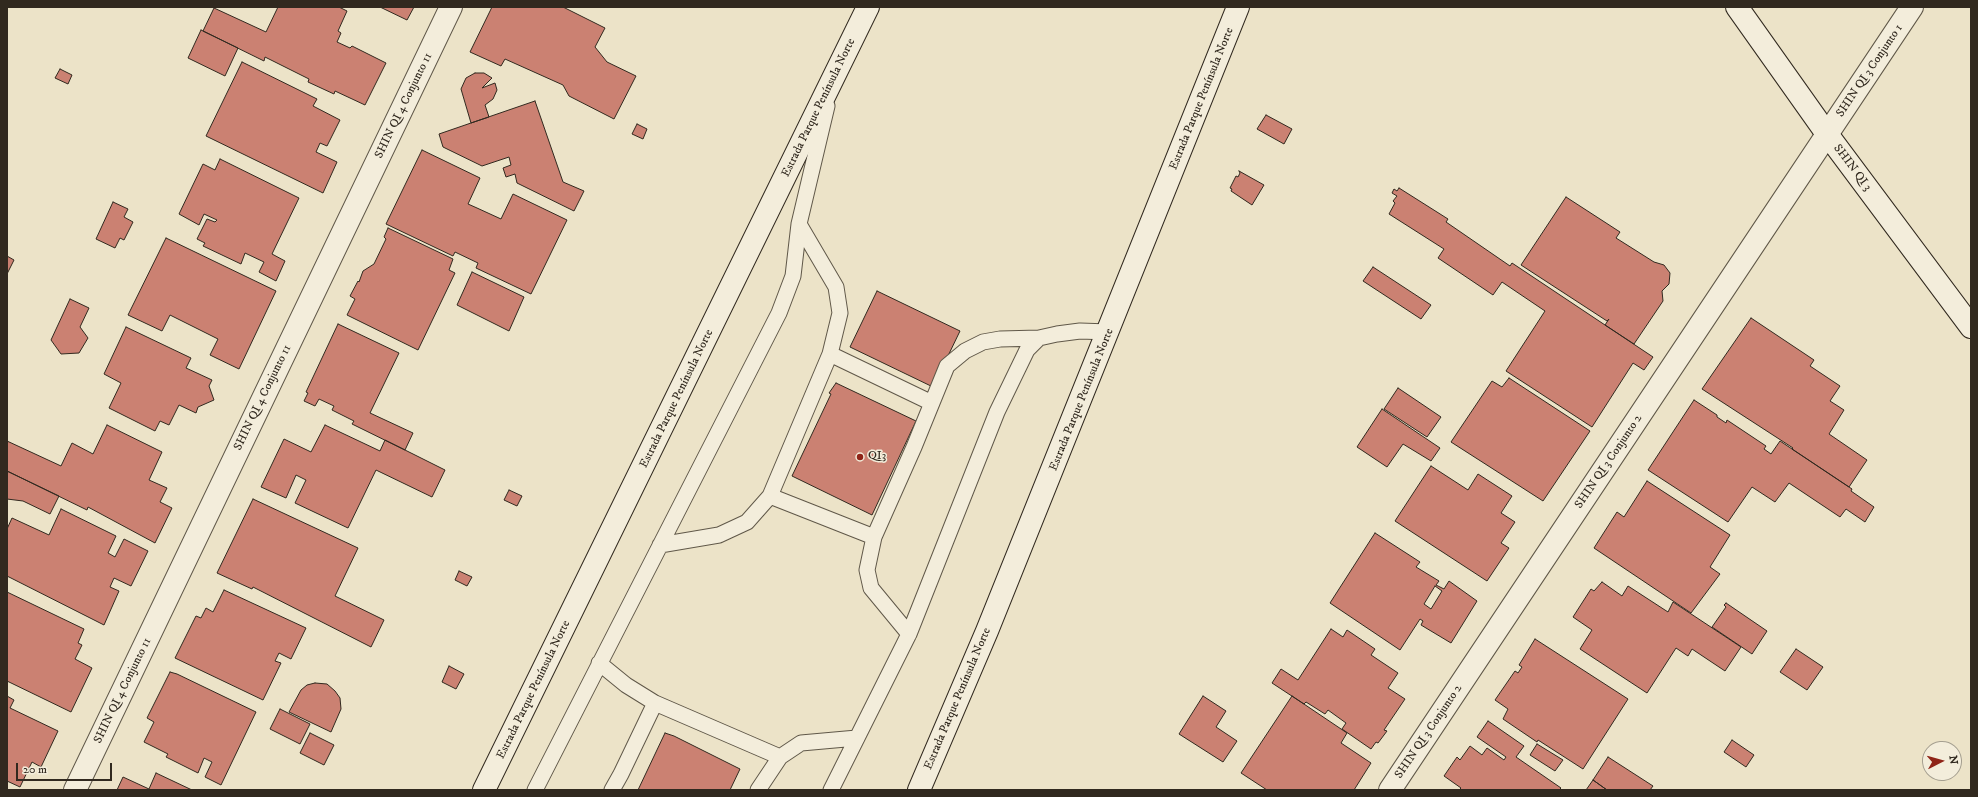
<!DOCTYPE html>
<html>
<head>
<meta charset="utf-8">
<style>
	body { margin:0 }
	#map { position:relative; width:1978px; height:797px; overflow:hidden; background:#ece3c8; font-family:"IM FELL DW Pica",serif }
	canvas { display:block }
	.frame { position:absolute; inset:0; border:8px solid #31291f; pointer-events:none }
	.north { position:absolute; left:1922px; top:741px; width:40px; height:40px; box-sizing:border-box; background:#f3eddb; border:1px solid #a59f90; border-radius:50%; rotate:84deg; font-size:11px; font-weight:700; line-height:16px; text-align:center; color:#31291f }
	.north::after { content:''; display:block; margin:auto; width:14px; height:18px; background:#8f2418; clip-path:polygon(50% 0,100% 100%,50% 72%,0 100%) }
	.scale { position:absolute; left:16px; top:763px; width:96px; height:18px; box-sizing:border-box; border:2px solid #31291f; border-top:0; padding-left:5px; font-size:12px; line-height:14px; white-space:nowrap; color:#31291f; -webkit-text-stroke:3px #f3eddb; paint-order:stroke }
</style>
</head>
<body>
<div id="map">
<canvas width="1978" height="797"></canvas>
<div class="frame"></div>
<div class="north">N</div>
<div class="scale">20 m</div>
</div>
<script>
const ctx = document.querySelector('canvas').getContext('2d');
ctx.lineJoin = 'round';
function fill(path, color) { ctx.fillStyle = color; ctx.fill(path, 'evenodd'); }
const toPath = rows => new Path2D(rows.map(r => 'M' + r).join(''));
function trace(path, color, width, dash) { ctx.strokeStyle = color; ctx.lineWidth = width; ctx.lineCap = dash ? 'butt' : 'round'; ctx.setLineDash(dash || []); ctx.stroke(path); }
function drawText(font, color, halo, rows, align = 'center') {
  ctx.font = font + ' "IM FELL DW Pica",serif'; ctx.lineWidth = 3; ctx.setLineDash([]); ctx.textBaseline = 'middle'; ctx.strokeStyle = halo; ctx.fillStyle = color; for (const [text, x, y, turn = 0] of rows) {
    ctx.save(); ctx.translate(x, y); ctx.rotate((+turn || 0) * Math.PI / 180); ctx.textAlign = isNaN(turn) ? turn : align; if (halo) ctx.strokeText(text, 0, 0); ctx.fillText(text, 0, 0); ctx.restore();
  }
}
const building = toPath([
	[278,7,339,7,347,11,338,31,341,33,337,42,350,48,352,46,386,63,365,105,335,91,334,94,308,82,309,79,265,57,264,61,203,31,214,8,266,32,278,7],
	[380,7,414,7,407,20,380,7],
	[492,7,563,7,605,28,595,47,607,62,636,76,614,119,569,96,563,85,505,59,501,66,470,52,492,7],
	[201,30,238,48,225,76,188,58,201,30],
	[242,62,317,99,313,106,340,120,327,146,320,143,316,152,337,162,323,193,206,136,242,62],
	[60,69,72,75,68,84,55,78,60,69],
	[475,73,484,73,492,78,482,88,495,83,497,90,493,99,485,105,489,117,471,123,461,89,466,78,475,73],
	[535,101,563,182,584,191,574,211,517,183,515,174,506,177,503,168,511,165,509,157,482,166,443,147,439,134,535,101],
	[1266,115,1292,129,1284,144,1257,129,1266,115],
	[637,124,647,129,643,139,632,134,637,124],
	[422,150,480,178,468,204,477,208,501,219,513,194,567,220,531,294,476,268,478,263,455,252,453,256,386,224,422,150],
	[220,159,299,198,272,254,285,261,276,281,259,272,264,262,245,253,241,264,203,246,205,243,197,239,207,219,215,222,217,220,204,214,199,225,179,214,203,164,215,170,220,159],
	[1239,171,1264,185,1252,205,1231,191,1232,189,1230,188,1236,176,1238,177,1240,173,1239,171],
	[1399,188,1448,219,1446,222,1510,266,1512,263,1653,357,1644,370,1633,363,1592,427,1506,371,1545,311,1502,282,1493,295,1438,258,1444,249,1389,214,1395,203,1393,201,1397,196,1392,193,1394,189,1397,191,1399,188],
	[1566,197,1620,232,1616,238,1654,262,1664,265,1670,273,1669,284,1662,291,1663,301,1634,344,1605,325,1609,319,1607,321,1521,265,1566,197],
	[113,202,128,209,124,217,133,222,124,240,120,238,115,248,96,239,113,202],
	[388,228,453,259,449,270,455,273,418,350,347,315,355,299,350,296,358,281,359,282,363,271,374,264,386,239,384,237,388,228],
	[166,238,276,291,239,369,210,355,218,339,170,315,162,331,128,315,166,238],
	[7,256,14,260,7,274,7,256],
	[1373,267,1431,305,1421,319,1363,281,1373,267],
	[472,272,524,297,509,331,457,305,472,272],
	[877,291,960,331,933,387,850,347,877,291],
	[70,299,89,308,80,327,88,338,79,353,61,354,51,340,70,299],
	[1751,318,1814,360,1810,366,1840,386,1830,401,1844,410,1829,434,1867,460,1849,487,1792,449,1793,448,1702,389,1751,318],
	[338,324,399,353,370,413,413,433,405,450,352,424,354,421,332,410,334,406,319,399,315,406,304,401,308,393,306,392,338,324],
	[126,327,191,358,186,368,212,380,209,386,214,400,198,407,196,413,179,405,169,425,160,421,155,431,109,408,121,383,104,374,126,327],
	[1509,378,1590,431,1543,501,1451,442,1492,381,1502,387,1509,378],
	[836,383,916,421,872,515,792,476,831,394,829,393,836,383],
	[1398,388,1441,417,1427,437,1384,409,1398,388],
	[1694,400,1717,415,1717,417,1726,423,1727,420,1766,446,1764,449,1771,454,1780,441,1852,489,1851,491,1874,507,1865,522,1846,509,1840,517,1789,483,1775,502,1752,487,1728,522,1648,470,1694,400],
	[1382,409,1440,448,1431,461,1403,444,1387,467,1357,447,1382,409],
	[107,425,162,452,149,480,167,488,160,502,172,508,155,543,88,507,87,510,7,471,7,441,61,466,72,443,93,454,107,425],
	[325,425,380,451,385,440,445,470,432,497,376,470,348,528,295,503,306,480,296,475,286,498,261,487,284,439,311,452,325,425],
	[1431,466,1468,490,1478,474,1512,496,1501,513,1515,522,1501,543,1509,548,1487,581,1395,521,1431,466],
	[7,471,59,496,50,514,23,501,7,499,7,471],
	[1647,481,1730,535,1710,567,1720,574,1691,613,1594,548,1617,512,1624,517,1647,481],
	[509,490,522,496,517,506,504,500,509,490],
	[253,499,358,548,335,596,384,620,371,647,253,587,252,589,217,573,253,499],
	[61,509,116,536,108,553,115,557,124,539,148,551,131,586,114,578,110,587,119,591,104,625,7,576,7,529,12,518,49,535,61,509],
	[1375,533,1420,562,1416,567,1439,581,1436,585,1444,589,1449,581,1477,601,1451,643,1421,625,1423,621,1420,619,1400,650,1330,603,1375,533],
	[1435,586,1442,591,1431,609,1424,604,1435,586],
	[459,571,472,577,467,586,455,580,459,571],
	[1602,582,1622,596,1628,586,1668,612,1673,602,1741,647,1725,671,1692,649,1688,656,1676,648,1647,693,1580,649,1592,630,1573,617,1591,589,1594,591,1602,582],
	[224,590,306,628,291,659,279,653,275,661,281,663,263,700,175,658,196,616,201,618,206,608,213,612,224,590],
	[7,592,84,629,78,643,82,645,75,659,92,668,71,712,7,681,7,592],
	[1726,603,1767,631,1752,654,1712,627,1726,607,1724,605,1726,603],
	[1331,629,1343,637,1347,630,1375,649,1371,655,1398,673,1388,688,1405,699,1384,730,1387,731,1378,743,1376,742,1371,749,1342,729,1346,723,1328,710,1325,714,1306,702,1304,704,1272,683,1281,669,1298,680,1331,629],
	[1535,639,1628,699,1583,769,1538,740,1537,742,1503,719,1508,709,1495,700,1515,671,1518,673,1522,667,1519,665,1535,639],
	[1796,649,1823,667,1807,690,1780,672,1796,649],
	[449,666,464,674,456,689,442,682,449,666],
	[170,672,177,674,256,712,221,785,205,777,212,762,204,758,198,773,166,757,168,754,144,742,154,722,147,718,170,672],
	[315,683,327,684,335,691,340,698,341,709,331,732,289,712,301,690,307,685,315,683],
	[7,696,14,700,10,708,58,731,41,767,32,762,20,787,7,781,7,696],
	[1203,696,1226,711,1216,727,1237,741,1223,762,1179,734,1203,696],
	[1292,696,1347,733,1341,743,1371,763,1354,790,1267,790,1241,773,1292,696],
	[280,709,310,724,300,744,270,729,280,709],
	[1488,721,1524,746,1516,757,1561,788,1559,790,1459,790,1461,788,1444,776,1457,757,1460,760,1470,746,1482,755,1487,748,1504,760,1506,757,1477,737,1488,721],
	[310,733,334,745,324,765,300,753,310,733],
	[665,733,674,736,740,769,730,790,638,790,665,733],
	[1732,740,1754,755,1746,767,1724,752,1732,740],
	[1537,744,1563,760,1555,771,1530,755,1537,744],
	[1608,757,1653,786,1650,790,1607,790,1593,780,1608,757],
	[156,773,192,790,117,790,123,777,149,789,156,773],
	[1593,780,1607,790,1586,790,1593,780]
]);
const lane = toPath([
	[830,354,932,403],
	[770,496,874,537],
	[660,545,719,535,747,522,770,496,830,354,840,313,836,287,799,224],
	[909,634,871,588,867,570,874,537,914,447,947,366,965,351,983,342,1000,339,1039,338],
	[599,663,626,685,655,703,621,774,612,790],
	[655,703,780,757],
	[535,790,779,313,793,276,799,224,827,106],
	[758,790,780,757,801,743,857,738],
	[831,790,909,634,997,412,1027,350,1039,338,1057,334,1080,331,1109,332]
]);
const street = toPath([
	[75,790,451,7],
	[1390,790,1912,7]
]);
const secondary = toPath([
	[1737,7,1827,134,1971,327],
	[484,790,868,7],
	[919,790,987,631,1238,7]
]);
const markers = [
	[860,457,4,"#8f2418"]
];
const streetNames = [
	["SHIN QI 3 Conjunto 1",1870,71,-56],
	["Estrada Parque Península Norte",1202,99,-68],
	["SHIN QI 4 Conjunto 11",404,106,-64],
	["Estrada Parque Península Norte",819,108,-64],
	["SHIN QI 3",1852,168,53],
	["SHIN QI 4 Conjunto 11",263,398,-64],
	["Estrada Parque Península Norte",677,399,-64],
	["Estrada Parque Península Norte",1082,400,-68],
	["SHIN QI 3 Conjunto 2",1609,462,-56],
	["Estrada Parque Península Norte",534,690,-64],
	["SHIN QI 4 Conjunto 11",123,691,-64],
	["Estrada Parque Península Norte",958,699,-67],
	["SHIN QI 3 Conjunto 2",1429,732,-56]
];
const poiNames = [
	["QI3",868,457]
];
fill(building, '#cb8172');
trace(building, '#31291f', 1);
trace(lane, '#605849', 17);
trace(street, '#605849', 24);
trace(secondary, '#31291f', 24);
trace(lane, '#f3eddb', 15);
trace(street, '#f3eddb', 22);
trace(secondary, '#f3eddb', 22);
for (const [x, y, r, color] of markers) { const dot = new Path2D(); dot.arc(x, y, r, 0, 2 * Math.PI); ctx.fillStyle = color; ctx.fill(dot); trace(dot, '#f3eddb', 1.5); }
drawText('12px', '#31291f', '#f3eddb', streetNames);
drawText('12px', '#31291f', '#f3eddb', poiNames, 'left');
</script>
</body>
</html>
